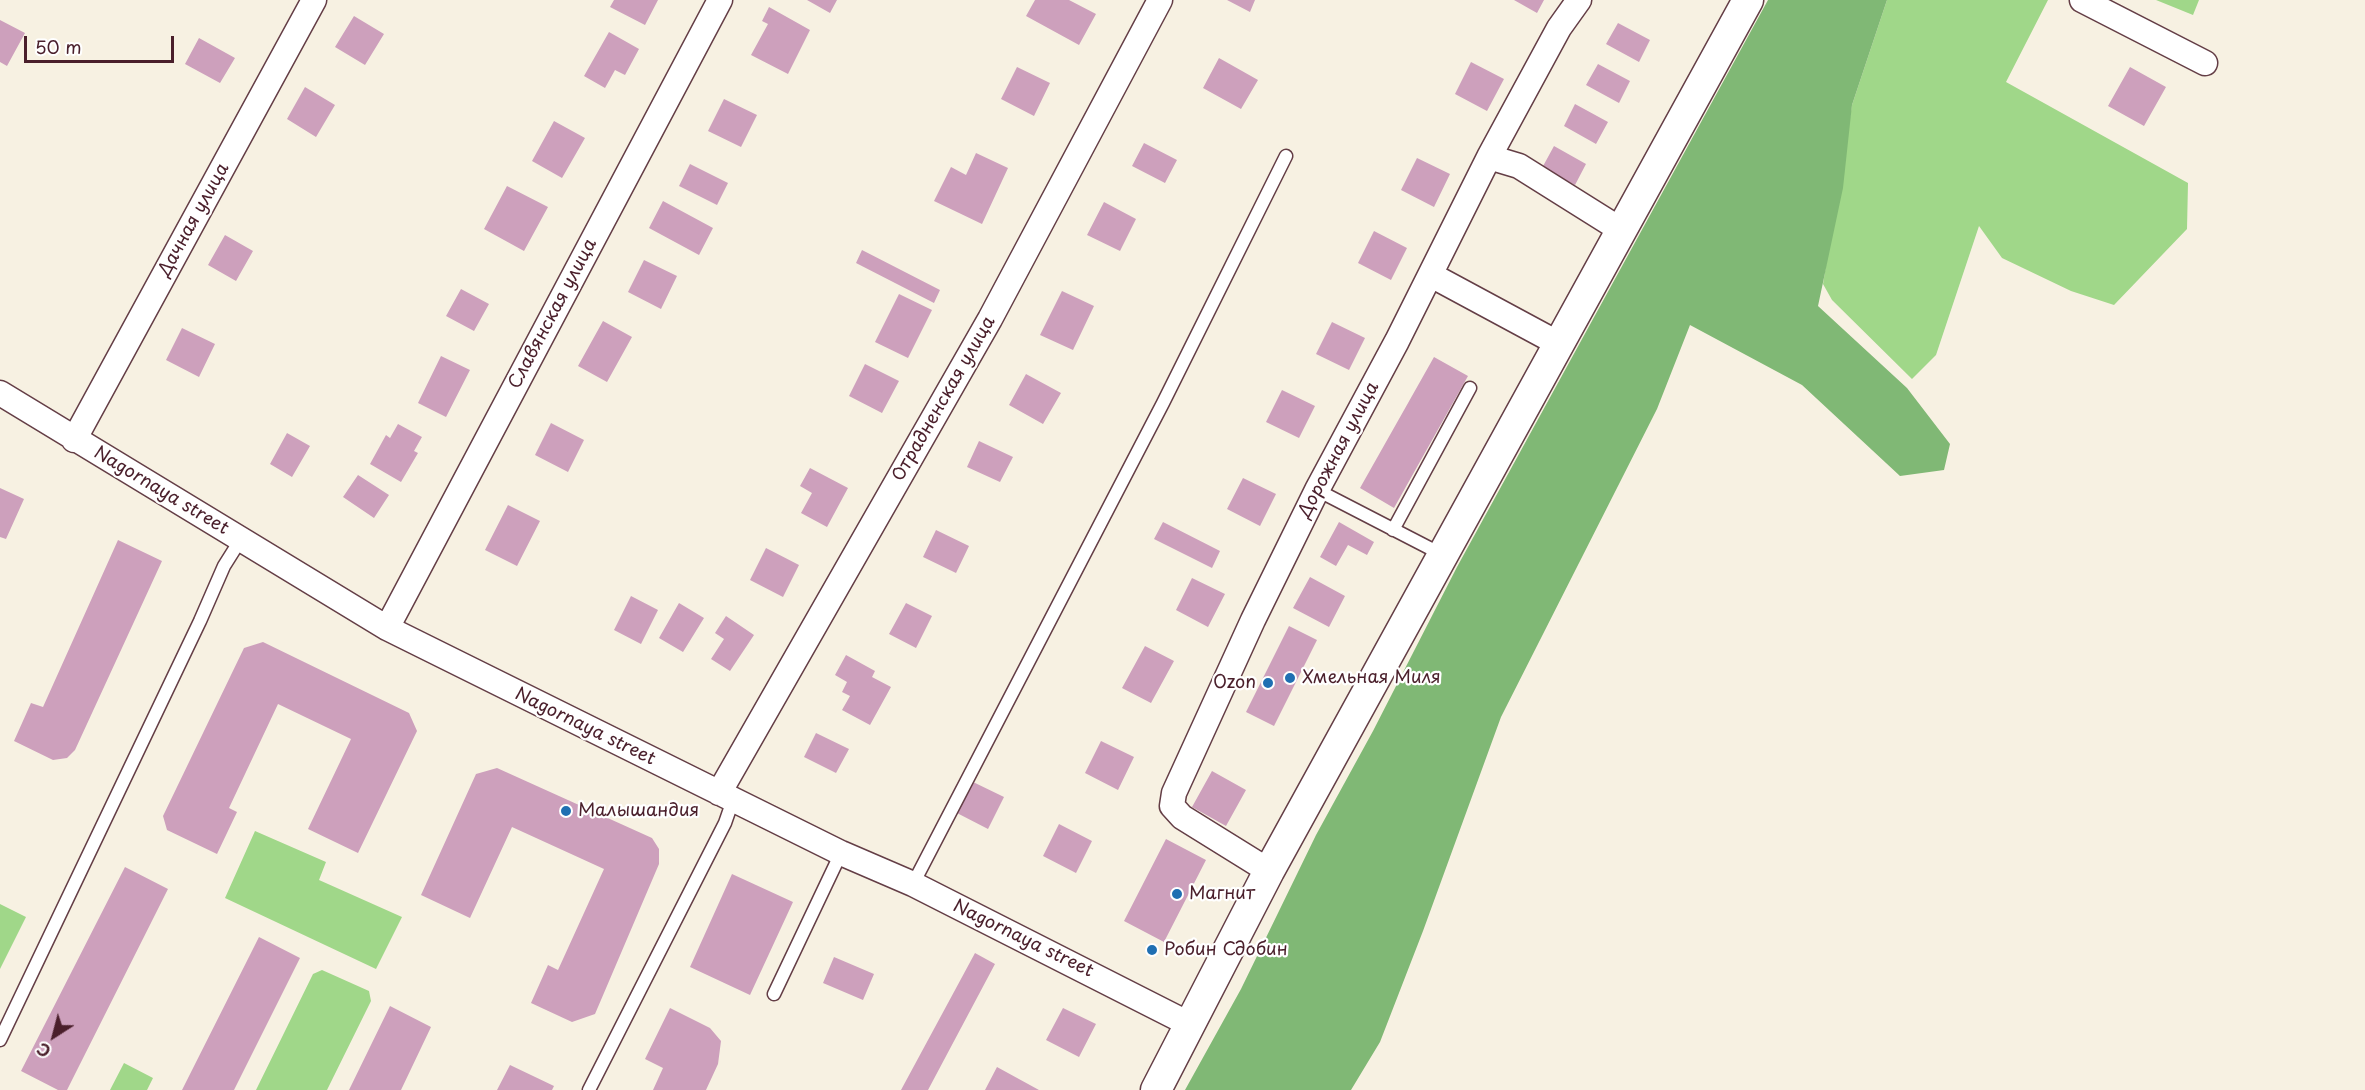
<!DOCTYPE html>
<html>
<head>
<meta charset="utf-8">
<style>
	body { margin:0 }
	#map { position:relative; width:2365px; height:1090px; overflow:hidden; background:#f7f1e2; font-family:"Playpen Sans",sans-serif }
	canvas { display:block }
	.north { position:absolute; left:24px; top:1006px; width:60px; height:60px; -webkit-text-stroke:4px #fff; paint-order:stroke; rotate:216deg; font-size:16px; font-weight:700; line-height:24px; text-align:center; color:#4a1f2b }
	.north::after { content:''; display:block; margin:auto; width:21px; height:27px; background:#4a1f2b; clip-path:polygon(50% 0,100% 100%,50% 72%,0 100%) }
	.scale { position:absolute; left:24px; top:36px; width:150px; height:27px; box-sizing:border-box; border:3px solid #4a1f2b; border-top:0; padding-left:8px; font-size:18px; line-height:21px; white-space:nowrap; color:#4a1f2b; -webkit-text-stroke:4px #fff; paint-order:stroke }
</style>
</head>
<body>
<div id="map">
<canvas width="2365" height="1090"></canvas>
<div class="north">С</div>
<div class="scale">50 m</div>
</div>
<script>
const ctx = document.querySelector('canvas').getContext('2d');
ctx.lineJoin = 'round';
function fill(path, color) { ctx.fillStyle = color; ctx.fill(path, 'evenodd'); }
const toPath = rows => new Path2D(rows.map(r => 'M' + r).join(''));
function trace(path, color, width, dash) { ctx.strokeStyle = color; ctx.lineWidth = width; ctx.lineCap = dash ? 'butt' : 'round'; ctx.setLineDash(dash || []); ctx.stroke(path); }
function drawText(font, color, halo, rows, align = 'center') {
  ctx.font = font + ' "Playpen Sans",sans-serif'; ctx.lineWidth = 4.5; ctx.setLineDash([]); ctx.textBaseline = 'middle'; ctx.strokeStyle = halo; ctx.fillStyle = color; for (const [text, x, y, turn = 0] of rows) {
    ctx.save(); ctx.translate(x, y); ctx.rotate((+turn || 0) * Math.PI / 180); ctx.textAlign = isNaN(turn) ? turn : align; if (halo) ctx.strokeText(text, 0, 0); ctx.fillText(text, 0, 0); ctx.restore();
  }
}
const green = toPath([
	[1887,0,2048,0,2006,82,2188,183,2187,229,2114,305,2071,291,2002,258,1979,226,1936,355,1912,379,1832,300,1823,284,1852,105],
	[2156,0,2199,0,2193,15],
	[255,831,326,862,319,880,402,917,376,969,225,898],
	[0,904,26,917,0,969],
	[322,970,369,991,371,1001,327,1090,256,1090,313,974],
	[124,1063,153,1078,147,1090,110,1090]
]);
const forest = toPath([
	[1768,0,1887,0,1852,105,1843,188,1818,306,1907,388,1950,444,1944,470,1900,476,1802,385,1690,325,1657,409,1501,717,1423,931,1380,1042,1351,1090,1185,1090,1241,989,1316,835,1373,731,1457,567]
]);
const building = toPath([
	[614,0,658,0,645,25,610,7],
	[807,0,837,0,830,13],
	[1035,0,1069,0,1096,14,1079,45,1026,16],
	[1227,0,1255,0,1250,12],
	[1514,0,1544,0,1537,13],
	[769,7,810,30,788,74,751,55,768,24,762,21],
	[354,16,384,34,365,65,335,47],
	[0,20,25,33,7,66,0,62],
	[1618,23,1650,40,1639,62,1606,44],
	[609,32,639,49,625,75,615,70,605,88,584,76],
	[199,38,235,58,220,83,185,64],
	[1219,58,1258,80,1241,109,1203,88],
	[1471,62,1504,79,1487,111,1455,94],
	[1598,64,1630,81,1619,103,1586,85],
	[1017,67,1050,83,1034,116,1001,99],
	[2130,67,2166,87,2144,126,2108,106],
	[305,87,335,105,316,137,287,119],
	[724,99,757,115,741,147,708,131],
	[1575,104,1608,122,1596,144,1564,126],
	[554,121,585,138,562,178,532,161],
	[1144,143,1177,160,1165,183,1132,166],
	[1554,146,1586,164,1575,185,1542,168],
	[976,153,1008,168,982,224,934,201,951,167,966,175],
	[1417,158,1450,174,1434,207,1401,190],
	[690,164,728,183,717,205,679,186],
	[507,186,548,207,524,251,484,229],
	[663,201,713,228,699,255,649,228],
	[1104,202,1136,219,1120,251,1087,235],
	[1374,231,1407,248,1391,280,1358,263],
	[225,235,253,251,236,281,208,265],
	[862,250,940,290,934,303,856,263],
	[644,260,677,276,661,309,628,292],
	[461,289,489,304,474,331,446,316],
	[1062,291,1094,306,1073,350,1040,335],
	[899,294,932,310,908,358,875,342],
	[603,321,632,337,607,382,578,366],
	[1332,322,1365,338,1349,370,1316,354],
	[182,328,215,344,199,377,166,360],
	[441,356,470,370,446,417,418,403],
	[1434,357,1468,376,1394,508,1360,488],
	[865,364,899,381,882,413,849,396],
	[1026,374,1061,393,1043,424,1009,405],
	[1282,390,1315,406,1299,438,1266,422],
	[551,423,584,440,568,472,535,455],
	[398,424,422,437,414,451,418,453,401,482,370,464,386,435,390,438],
	[287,433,310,446,292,477,270,464],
	[979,441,1013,457,1000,482,967,467],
	[810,468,848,488,827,527,801,513,812,493,800,486],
	[358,475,389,495,374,518,343,497],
	[1243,478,1276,494,1260,526,1227,509],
	[0,488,24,499,6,539,0,537],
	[508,505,540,521,517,566,485,550],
	[1163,522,1220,551,1212,568,1154,539],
	[1339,522,1374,542,1367,555,1348,545,1336,566,1320,557],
	[936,530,969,546,956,573,923,557],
	[118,540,162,561,75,750,67,758,53,760,14,741,31,703,43,707],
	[766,548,799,565,783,597,750,580],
	[1310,577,1345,596,1329,627,1293,608],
	[1192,578,1225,594,1208,627,1176,610],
	[631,596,658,610,641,644,614,630],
	[679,603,704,618,683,652,659,638],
	[906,603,932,616,916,648,889,634],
	[726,616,754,635,730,671,711,659,724,639,715,633],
	[1289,626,1317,640,1274,726,1246,712],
	[263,642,409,713,417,731,358,853,308,829,351,739,278,704,229,808,237,812,217,854,167,830,163,816,244,648],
	[1145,646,1174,661,1151,703,1122,688],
	[846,655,875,671,872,677,891,687,870,725,842,710,850,696,842,692,847,682,835,675],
	[816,733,849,749,836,773,804,757],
	[1101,741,1134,757,1118,790,1085,773],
	[497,768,652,838,659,849,659,864,595,1014,572,1022,531,1003,548,965,558,970,604,869,512,827,470,918,421,895,476,774],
	[1212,771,1246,790,1226,826,1192,807],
	[971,781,1004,797,988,829,955,812],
	[1059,824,1092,841,1076,873,1043,856],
	[1166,839,1206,860,1164,942,1124,921],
	[125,867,168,889,67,1090,58,1090,21,1071],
	[732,874,793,902,750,995,690,967],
	[259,937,300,958,234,1090,182,1090],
	[975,953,995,964,928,1090,901,1090],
	[834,957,874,974,863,1000,823,983],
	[390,1006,431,1027,401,1090,349,1090],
	[670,1008,710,1028,721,1041,718,1064,706,1090,653,1090,663,1068,645,1059],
	[1063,1008,1096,1024,1079,1057,1046,1040],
	[510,1065,554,1086,552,1090,497,1090],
	[997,1067,1039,1090,985,1090]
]);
const service = toPath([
	[1317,490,1443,555],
	[1393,530,1470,388],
	[913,884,1163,403,1286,156],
	[774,994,841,853],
	[0,1040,200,621,224,566,241,539],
	[589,1090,725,823,733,800]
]);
const minor = toPath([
	[2082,0,2205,63],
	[1489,157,1519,166,1621,230],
	[1431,275,1561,345],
	[0,393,387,628,841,853,913,884,1191,1025],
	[74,440,314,0],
	[387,628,720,0],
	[719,793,990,319,1160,0],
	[1269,871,1182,817,1172,806,1174,793,1253,620,1317,490,1397,341,1489,157,1559,28,1579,0]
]);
const tertiary = toPath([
	[1156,1090,1269,871,1748,0]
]);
const markers = [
	[1290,678,6,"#1f6fb2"],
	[1268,683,6,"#1f6fb2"],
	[566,811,6,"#1f6fb2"],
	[1177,894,6,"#1f6fb2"],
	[1152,950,6,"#1f6fb2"]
];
const streetNames = [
	["Дачная улица",194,220,-61],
	["Славянская улица",553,314,-62],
	["Отрадненская улица",944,399,-60],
	["Дорожная улица",1339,450,-62],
	["Nagornaya street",161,491,31],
	["Nagornaya street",585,727,26],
	["Nagornaya street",1023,939,26]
];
const poiNames = [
	["Хмельная Миля",1302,678],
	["Ozon",1256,683,"right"],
	["Малышандия",578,811],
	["Магнит",1189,894],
	["Робин Сдобин",1164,950]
];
fill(green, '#a0d789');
fill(forest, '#80b875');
fill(building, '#cda0bc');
trace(service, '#643e46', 15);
trace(minor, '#643e46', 27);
trace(tertiary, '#643e46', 33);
trace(service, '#fff', 12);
trace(minor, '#fff', 24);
trace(tertiary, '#fff', 30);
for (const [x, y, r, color] of markers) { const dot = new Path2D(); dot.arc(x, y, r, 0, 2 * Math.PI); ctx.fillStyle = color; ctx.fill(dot); trace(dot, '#fff', 2); }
drawText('18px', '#4a1f2b', '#fff', streetNames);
drawText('18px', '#4a1f2b', '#fff', poiNames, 'left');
</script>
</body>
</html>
